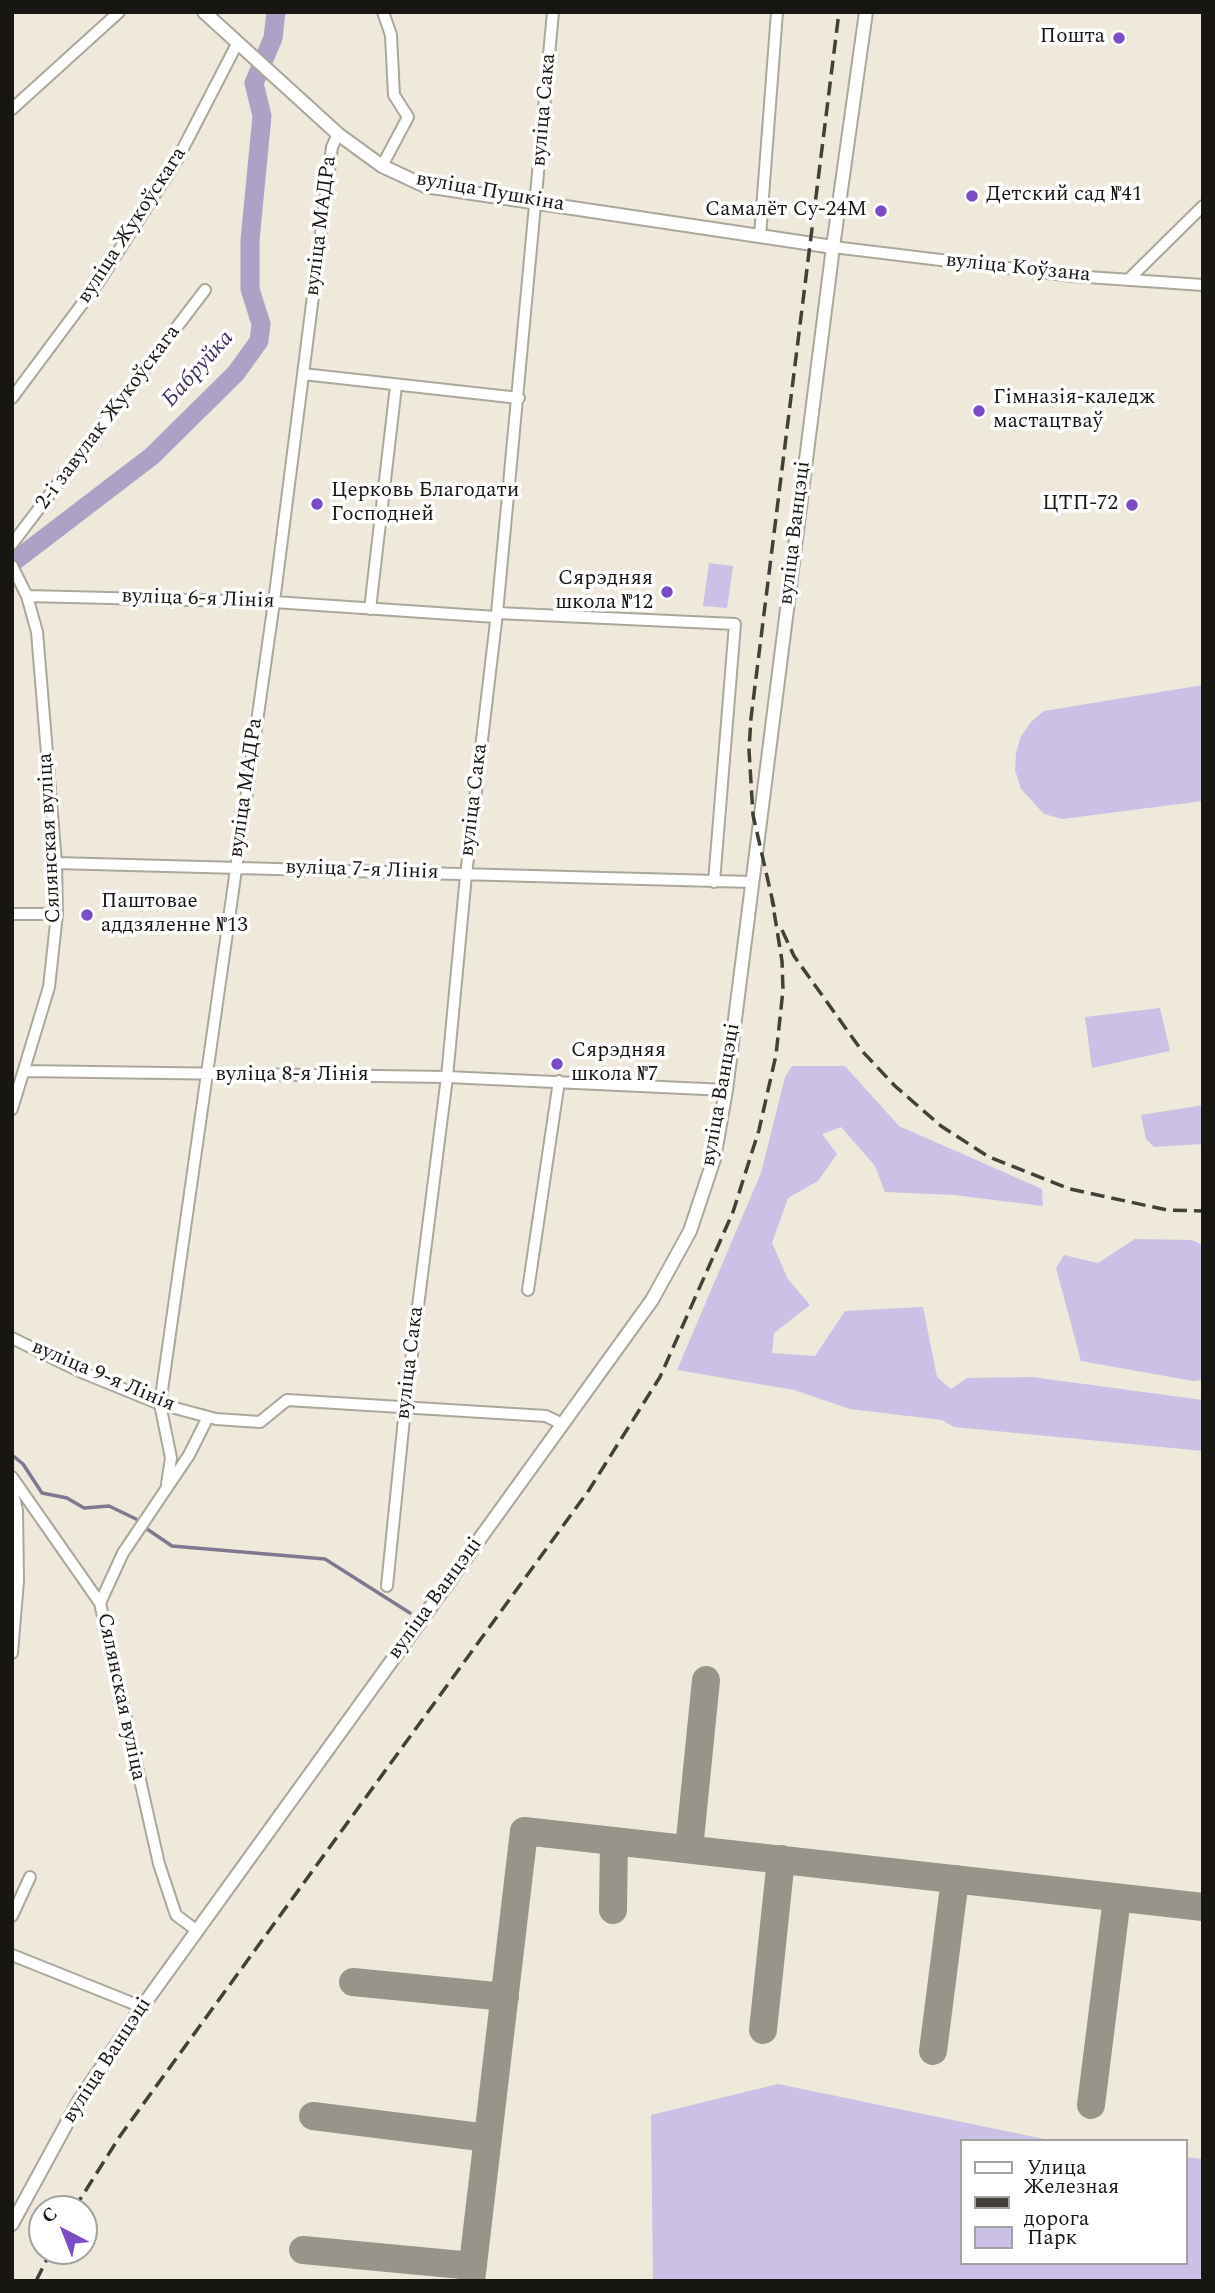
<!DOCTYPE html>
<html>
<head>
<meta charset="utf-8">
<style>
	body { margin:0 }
	#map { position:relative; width:1215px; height:2293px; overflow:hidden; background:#eee9db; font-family:Spectral,serif }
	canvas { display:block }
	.frame { position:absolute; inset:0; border:14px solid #181612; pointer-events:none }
	.legend { position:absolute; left:960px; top:2139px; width:228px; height:126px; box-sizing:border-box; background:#fff; border:2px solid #a3a2a0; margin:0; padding:9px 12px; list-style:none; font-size:21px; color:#181612 }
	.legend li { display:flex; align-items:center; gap:14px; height:35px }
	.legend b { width:35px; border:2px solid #a3a2a0 }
	.north { position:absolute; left:28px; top:2195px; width:70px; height:70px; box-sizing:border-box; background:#fff; border:2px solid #a3a2a0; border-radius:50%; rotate:318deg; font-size:19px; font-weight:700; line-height:28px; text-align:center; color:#181612 }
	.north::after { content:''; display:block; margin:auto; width:24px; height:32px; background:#7c4cc4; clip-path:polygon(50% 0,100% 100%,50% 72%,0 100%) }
</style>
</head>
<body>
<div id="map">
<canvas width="1215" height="2293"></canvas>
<div class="frame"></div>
<ul class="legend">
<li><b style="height:9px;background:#fff"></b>Улица</li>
<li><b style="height:9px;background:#43403a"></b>Железная дорога</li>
<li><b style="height:19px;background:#cbc0e5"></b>Парк</li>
</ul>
<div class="north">С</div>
</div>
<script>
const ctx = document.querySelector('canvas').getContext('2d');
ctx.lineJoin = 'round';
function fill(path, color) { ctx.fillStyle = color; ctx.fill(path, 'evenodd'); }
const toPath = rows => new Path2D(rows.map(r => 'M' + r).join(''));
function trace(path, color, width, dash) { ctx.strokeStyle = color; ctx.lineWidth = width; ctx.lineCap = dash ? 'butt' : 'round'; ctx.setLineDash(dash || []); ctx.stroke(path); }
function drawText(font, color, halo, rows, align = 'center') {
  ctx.font = font + ' Spectral,serif'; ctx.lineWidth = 7; ctx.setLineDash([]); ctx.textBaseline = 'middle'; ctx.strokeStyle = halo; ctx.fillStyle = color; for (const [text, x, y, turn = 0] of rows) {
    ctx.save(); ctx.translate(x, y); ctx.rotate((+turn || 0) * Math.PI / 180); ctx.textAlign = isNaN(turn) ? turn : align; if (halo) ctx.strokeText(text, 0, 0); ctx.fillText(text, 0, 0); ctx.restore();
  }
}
const green = toPath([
	[709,563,733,566,727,608,703,606],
	[1203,685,1203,801,1062,819,1044,814,1021,789,1015,770,1016,753,1021,736,1032,721,1044,711],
	[1160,1008,1170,1051,1092,1068,1085,1017],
	[792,1066,845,1066,899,1126,1042,1189,1043,1206,954,1195,885,1192,875,1166,841,1127,822,1134,837,1154,818,1181,788,1198,772,1243,788,1279,810,1305,774,1333,772,1353,815,1356,845,1311,923,1307,937,1377,951,1389,967,1378,1032,1377,1203,1400,1203,1451,954,1427,942,1420,850,1409,794,1390,677,1370,761,1173,785,1077],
	[1203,1105,1203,1144,1154,1147,1146,1139,1141,1115],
	[1135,1239,1192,1240,1203,1245,1203,1380,1193,1381,1081,1361,1056,1268,1064,1255,1098,1263],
	[778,2084,1054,2141,961,2141,961,2263,1185,2263,1185,2157,1203,2159,1203,2281,653,2281,651,2115]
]);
const stream = toPath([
	[12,1455,23,1464,42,1493,67,1498,84,1508,109,1506,136,1519],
	[144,1527,172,1546,325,1559,410,1613]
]);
const river = toPath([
	[12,563,152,456,236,373,259,341,261,324,250,289,250,240,262,116,254,83,273,38,276,12]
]);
const taxiway = toPath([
	[689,1849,706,1680],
	[613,1910,614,1841],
	[353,1982,505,1997],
	[763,2030,781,1859],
	[933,2051,955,1879],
	[1091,2105,1117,1898],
	[313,2116,488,2138],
	[303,2250,473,2266],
	[471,2281,524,1831,1203,1907]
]);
const minor = toPath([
	[12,109,119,12],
	[382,166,408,117,394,95,391,35,383,12],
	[760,236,777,12],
	[833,247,1073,276,1203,285],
	[1128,280,1203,206],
	[303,374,519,398],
	[12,398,100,280,177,160,237,44],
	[12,544,205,290],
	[12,566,27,596,37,632,56,863,57,914,49,987,12,1109],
	[27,596,274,602,496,617],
	[370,609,396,386],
	[497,613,735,624,714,882],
	[56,863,752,882],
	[12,914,57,914],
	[24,1071,447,1077,726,1090],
	[528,1290,559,1081],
	[12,1338,79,1371,160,1404,216,1419,260,1422,287,1400,546,1416,562,1424],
	[12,1477,100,1603,159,1864,176,1915,196,1930],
	[167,1484,171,1458,160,1404,274,602,332,147,338,134],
	[12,1487,17,1511,18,1581,12,1653],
	[387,1586,405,1409,447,1077,466,875,497,613,553,12],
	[100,1603,123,1553,189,1455,208,1417],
	[12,1916,30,1877],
	[12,1955,142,2007]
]);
const major = toPath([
	[204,12,338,134,382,166,425,186,833,247],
	[12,2224,79,2101,142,2007,652,1300,690,1231,714,1159,726,1090,833,247,866,12]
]);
const rail = toPath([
	[774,907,753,815,749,750,751,718,839,12],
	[782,930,794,956,862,1051,895,1086,941,1126,989,1157,1070,1189,1167,1210,1203,1211],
	[74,2209,120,2136,589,1490,660,1377,733,1212,759,1130,776,1055,783,990,782,961,772,899],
	[36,2281,51,2251]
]);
const markers = [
	[1119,38,7,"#7c4cc4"],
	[972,196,7,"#7c4cc4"],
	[881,211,7,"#7c4cc4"],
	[979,411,7,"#7c4cc4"],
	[317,504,7,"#7c4cc4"],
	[1132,505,7,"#7c4cc4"],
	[667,592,7,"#7c4cc4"],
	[87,915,7,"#7c4cc4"],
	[557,1064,7,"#7c4cc4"]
];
const poiNames = [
	["Пошта",1105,38,"right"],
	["Детский сад №41",986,196],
	["Самалёт Су-24М",867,211,"right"],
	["Гімназія-каледж",993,399],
	["мастацтваў",993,423],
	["Церковь Благодати",331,492],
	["Господней",331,516],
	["ЦТП-72",1118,505,"right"],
	["Сярэдняя",653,580,"right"],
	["школа №12",653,604,"right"],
	["Паштовае",101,903],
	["аддзяленне №13",101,927],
	["Сярэдняя",571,1052],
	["школа №7",571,1076]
];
const streetNames = [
	["вуліца Сака",545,110,-85],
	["вуліца Пушкіна",490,193,10],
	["вуліца Жукоўскага",133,226,-57],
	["вуліца МАДРа",322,226,-83],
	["вуліца Коўзана",1018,269,6],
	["2-і завулак Жукоўскага",109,418,-53],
	["вуліца Ванцэці",796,533,-83],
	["вуліца 6-я Лінія",198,600,2],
	["вуліца МАДРа",247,788,-82],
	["вуліца Сака",475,800,-83],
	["Сялянская вуліца",51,838,-93],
	["вуліца 7-я Лінія",362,871,2],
	["вуліца 8-я Лінія",292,1076],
	["вуліца Ванцэці",722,1095,-80],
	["вуліца Сака",411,1363,-83],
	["вуліца 9-я Лінія",103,1377,23],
	["вуліца Ванцэці",436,1599,-54],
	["Сялянская вуліца",120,1697,78],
	["вуліца Ванцэці",108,2061,-57]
];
const waterNames = [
	["Бабруйка",199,370,-48]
];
fill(green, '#cbc0e5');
trace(stream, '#807890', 3.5);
trace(river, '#aca2c6', 19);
trace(taxiway, '#98948a', 28);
trace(minor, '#aba79a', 14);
trace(major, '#aba79a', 16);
trace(minor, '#fff', 10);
trace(major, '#fff', 12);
trace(rail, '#43403a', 3.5, [14, 7]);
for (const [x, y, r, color] of markers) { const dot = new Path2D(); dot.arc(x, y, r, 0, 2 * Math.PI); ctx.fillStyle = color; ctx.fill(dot); trace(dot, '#fff', 2.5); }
drawText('21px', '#181612', '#fff', poiNames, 'left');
drawText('21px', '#181612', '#fff', streetNames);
drawText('italic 23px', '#40305f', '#fff', waterNames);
</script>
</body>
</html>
